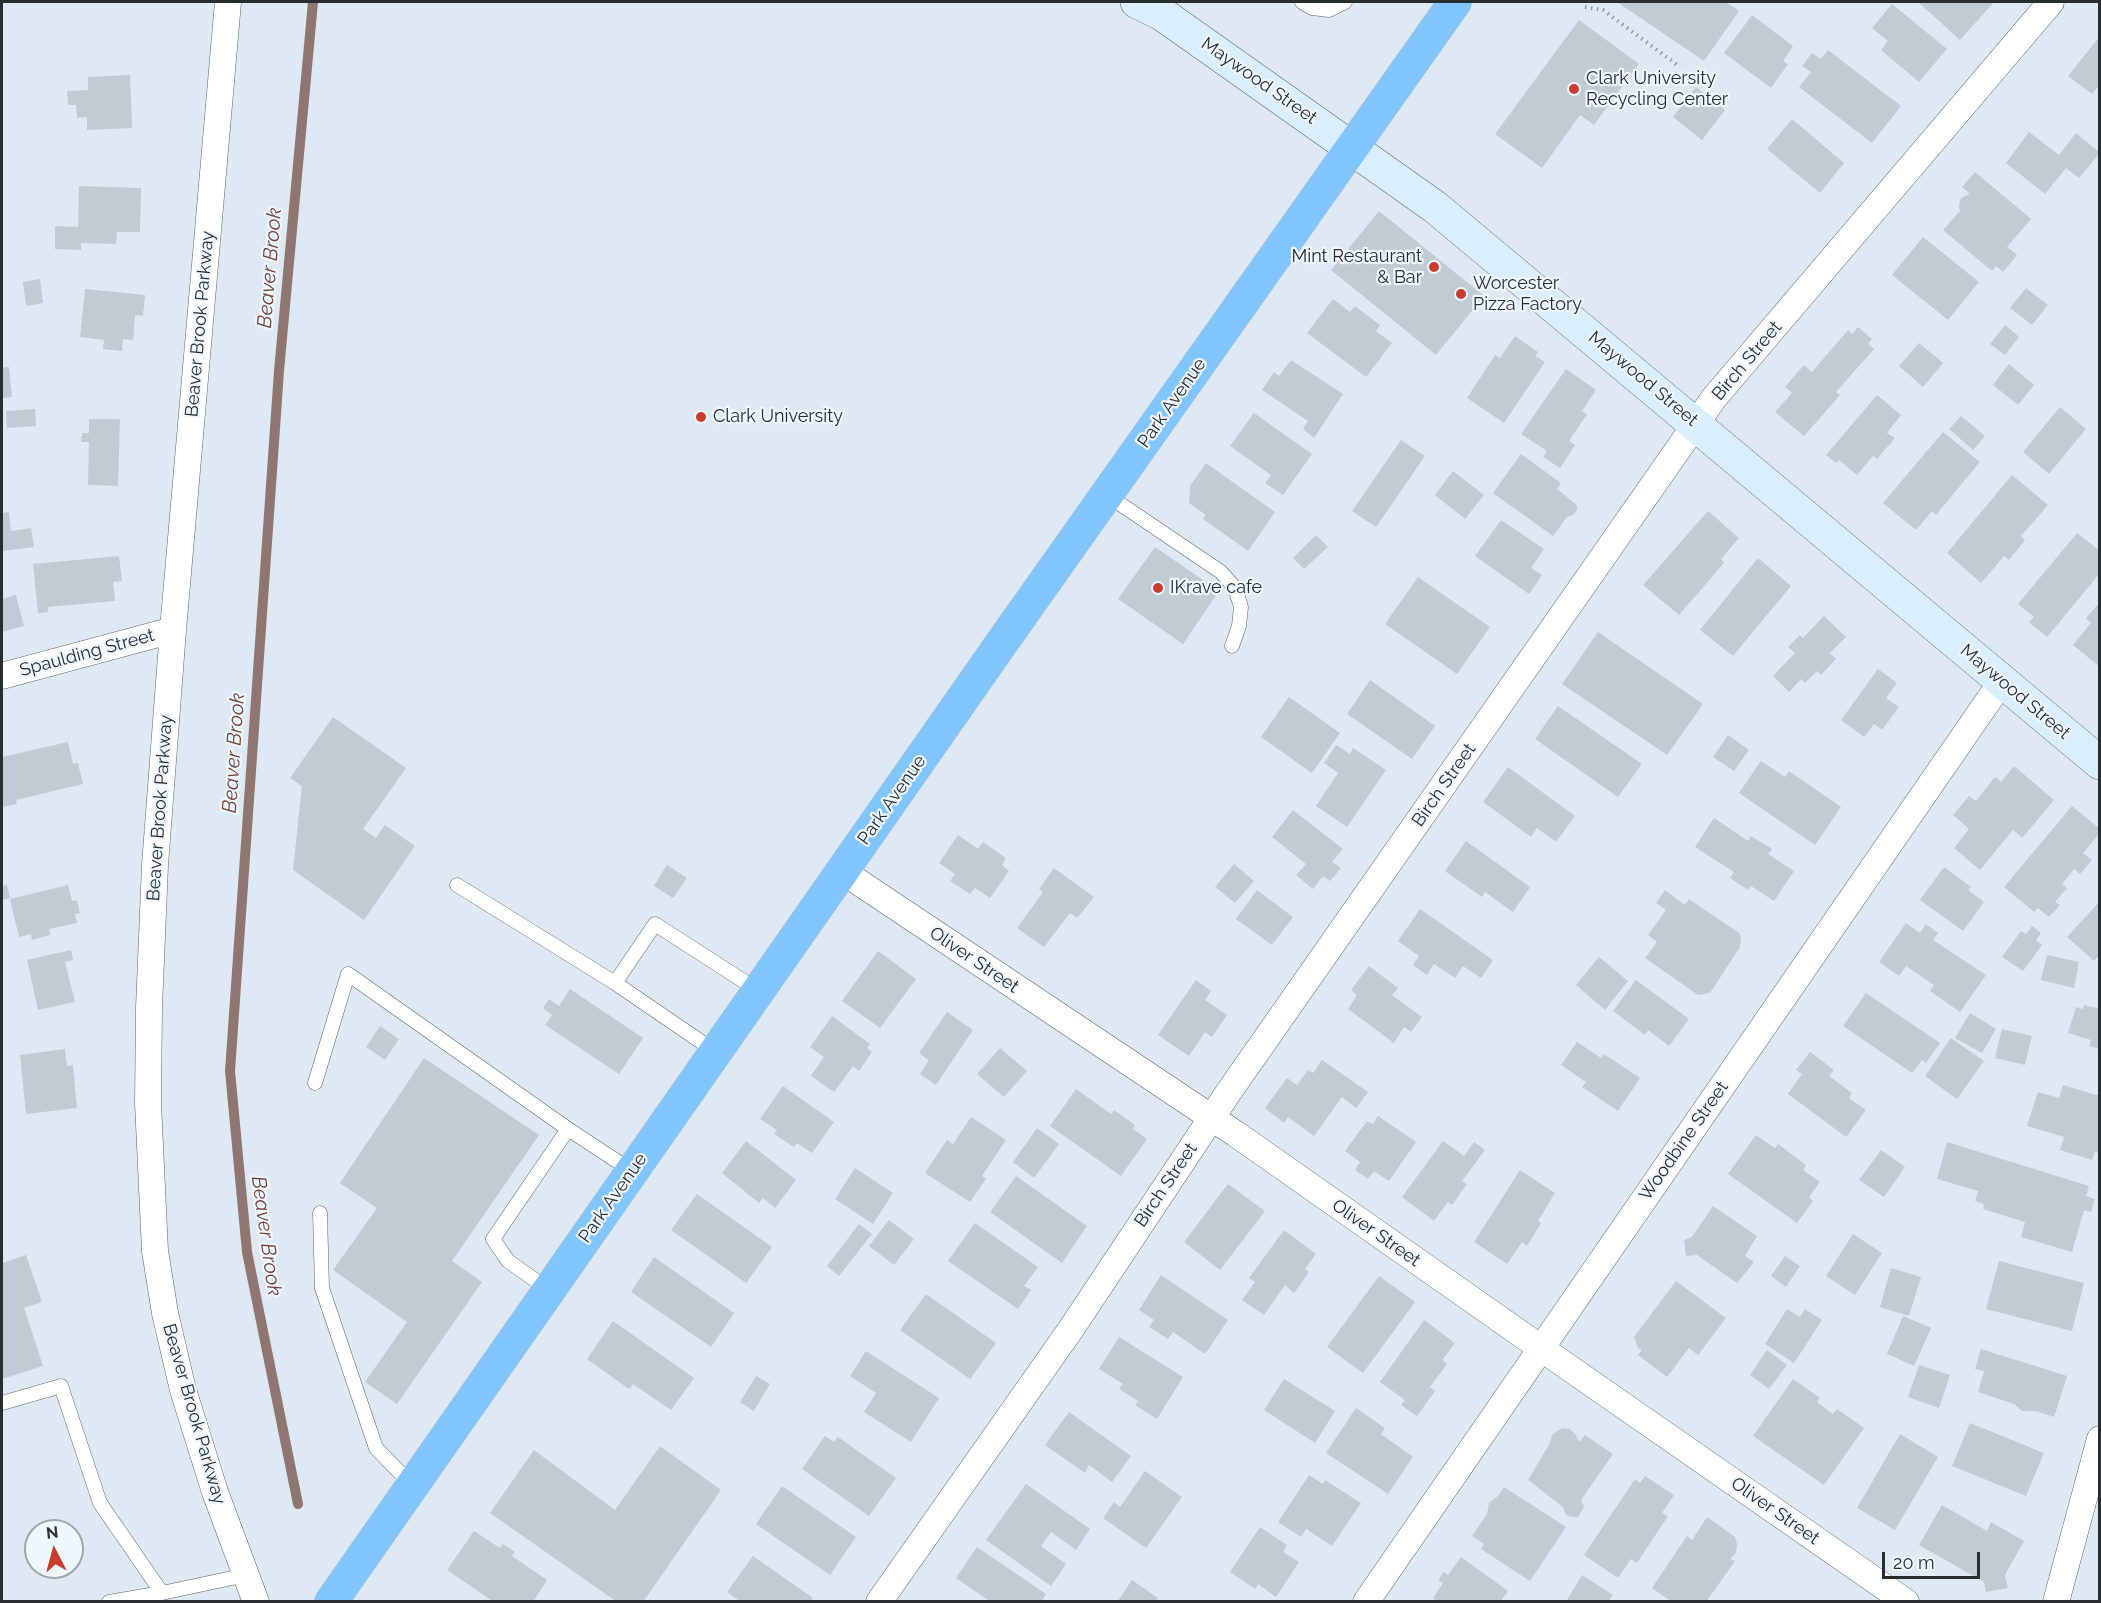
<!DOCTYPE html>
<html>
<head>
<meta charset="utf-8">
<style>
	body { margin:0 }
	#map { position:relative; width:2101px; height:1603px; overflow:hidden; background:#dee9f3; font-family:Raleway,sans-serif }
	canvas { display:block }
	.frame { position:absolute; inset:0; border:3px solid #282d30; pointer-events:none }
	.north { position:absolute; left:24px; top:1519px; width:60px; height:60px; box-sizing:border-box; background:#eef6fe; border:2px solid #9fa6ac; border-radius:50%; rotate:354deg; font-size:16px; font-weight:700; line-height:24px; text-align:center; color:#282d30 }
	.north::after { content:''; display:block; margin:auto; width:21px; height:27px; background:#c93c2e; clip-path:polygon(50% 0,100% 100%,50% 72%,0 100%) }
	.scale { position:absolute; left:1882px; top:1552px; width:98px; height:27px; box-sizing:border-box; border:3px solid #282d30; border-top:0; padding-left:8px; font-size:18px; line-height:21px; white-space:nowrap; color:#282d30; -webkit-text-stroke:4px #eef6fe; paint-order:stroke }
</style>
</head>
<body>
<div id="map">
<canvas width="2101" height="1603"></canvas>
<div class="frame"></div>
<div class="north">N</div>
<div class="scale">20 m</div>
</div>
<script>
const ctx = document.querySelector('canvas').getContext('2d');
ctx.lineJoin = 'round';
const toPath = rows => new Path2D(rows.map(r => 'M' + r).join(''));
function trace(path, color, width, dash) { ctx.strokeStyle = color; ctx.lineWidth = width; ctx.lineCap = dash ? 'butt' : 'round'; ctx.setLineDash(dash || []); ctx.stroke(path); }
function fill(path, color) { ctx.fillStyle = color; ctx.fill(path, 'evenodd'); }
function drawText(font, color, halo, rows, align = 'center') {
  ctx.font = font + ' Raleway,sans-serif'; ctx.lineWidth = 4.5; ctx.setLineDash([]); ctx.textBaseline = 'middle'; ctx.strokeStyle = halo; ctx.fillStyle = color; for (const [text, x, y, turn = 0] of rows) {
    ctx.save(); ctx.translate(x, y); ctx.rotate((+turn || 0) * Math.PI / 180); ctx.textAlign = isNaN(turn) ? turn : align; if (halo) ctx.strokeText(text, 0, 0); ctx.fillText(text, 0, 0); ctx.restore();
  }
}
const stream = toPath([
	[298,1504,247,1252,230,1071,279,371,313,2]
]);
const building = toPath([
	[1617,2,1726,2,1739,11,1704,61],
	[1918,2,1994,2,1960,40],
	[1892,4,1947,49,1919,82,1881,50,1888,41,1872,28],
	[1752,15,1793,46,1783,61,1788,64,1771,88,1724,53],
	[1579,20,1639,64,1594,125,1580,115,1542,168,1495,134],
	[2100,36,2100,84,2092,94,2068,76],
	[1828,50,1901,106,1872,143,1799,87,1811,72,1802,66,1812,53,1821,59],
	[130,75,132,128,87,130,87,117,77,118,76,105,68,105,67,91,88,90,88,77],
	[1696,87,1725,110,1702,140,1673,117],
	[1792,119,1844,163,1820,193,1767,149],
	[2029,132,2059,155,2076,133,2100,153,2079,178,2066,168,2045,194,2006,163],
	[1975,172,2031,219,2007,247,2017,255,2003,272,1996,266,1992,271,1943,230,1960,211,1959,205,1961,198,1970,194,1962,187],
	[79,186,141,188,140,232,117,232,116,244,81,243,81,250,55,249,55,226,78,227],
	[1379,211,1484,296,1436,355,1331,270],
	[1923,237,1979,282,1948,320,1892,275],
	[40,279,43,303,26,306,23,282],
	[2026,288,2048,305,2032,325,2010,308],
	[85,289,145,295,143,316,135,315,133,340,123,339,122,351,103,349,104,340,80,337],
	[1333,299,1350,312,1355,306,1380,325,1376,331,1392,343,1366,377,1307,333],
	[2005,325,2019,337,2005,355,1990,344],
	[1858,327,1872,339,1868,344,1874,349,1836,392,1840,395,1804,436,1775,412,1792,393,1785,387,1804,365,1812,372,1848,330,1852,334],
	[1515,336,1538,352,1535,356,1545,362,1504,423,1467,398,1495,355,1500,358],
	[1919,343,1943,363,1923,387,1899,366],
	[1291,360,1343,394,1314,438,1303,429,1308,421,1262,390,1274,372,1279,376],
	[2009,364,2034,385,2018,405,1993,385],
	[9,367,12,397,2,398,2,368],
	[1566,369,1596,390,1582,411,1587,414,1569,441,1575,445,1560,468,1543,457,1547,451,1521,434],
	[1877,395,1901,415,1887,433,1895,438,1877,459,1873,456,1857,475,1839,460,1836,463,1826,455],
	[2060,407,2086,429,2049,474,2023,452],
	[35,409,36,426,7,428,6,411],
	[1254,413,1312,454,1283,495,1265,483,1271,475,1230,446],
	[1961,416,1985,436,1973,450,1949,429],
	[89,419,120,419,118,486,88,485,89,442,81,442,82,433,89,433],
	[1943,432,1980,462,1936,515,1932,511,1916,530,1883,503],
	[1401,440,1425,456,1376,527,1352,511],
	[1521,454,1561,483,1557,489,1577,505,1577,510,1573,515,1567,517,1553,536,1493,493],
	[1206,463,1275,512,1248,551,1203,519,1206,515,1189,503,1190,486],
	[1453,471,1484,495,1465,519,1435,495],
	[2012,475,2048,505,2021,536,2025,540,2009,560,2004,556,1981,583,1947,553],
	[1708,511,1739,538,1721,559,1724,563,1679,615,1643,585],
	[9,512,11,531,31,528,34,547,2,551,2,513],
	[1501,520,1544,549,1531,568,1542,575,1529,594,1475,556],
	[2077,533,2100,551,2100,573,2047,637,2029,622,2034,617,2018,604],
	[1316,535,1328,547,1304,569,1293,558],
	[1155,547,1219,591,1183,644,1118,599],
	[119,556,122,581,113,582,115,601,48,607,48,612,38,613,33,564],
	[1758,558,1791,586,1733,656,1700,630],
	[1418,577,1490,627,1457,674,1385,624],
	[16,595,24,626,2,632,2,599],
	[2100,602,2100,667,2073,645,2091,623,2086,618],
	[1824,616,1846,637,1830,653,1836,659,1821,675,1817,671,1805,683,1801,679,1789,692,1773,676,1795,653,1788,647,1800,635,1803,638],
	[1598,632,1703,704,1667,755,1562,684],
	[1878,669,1897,683,1886,698,1899,707,1882,730,1874,724,1864,737,1841,720],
	[1370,680,1435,726,1412,759,1347,714],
	[1289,697,1340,733,1312,773,1261,737],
	[1558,706,1642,764,1618,797,1535,739],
	[333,717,406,768,363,829,376,838,385,825,415,846,364,920,293,870,302,786,290,778],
	[1728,735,1749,750,1734,771,1713,757],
	[68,742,73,764,78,763,83,784,16,800,17,804,2,807,2,757],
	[1336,745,1350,754,1353,748,1386,770,1347,827,1316,806,1338,773,1324,763],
	[1761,761,1785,777,1789,771,1841,807,1815,845,1739,793],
	[2014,766,2054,800,2022,838,2013,830,1980,870,1954,848,1969,829,1953,815,1969,796,1976,801,1995,777,2001,782],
	[1508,767,1575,816,1556,842,1537,828,1531,837,1483,802],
	[2072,806,2100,829,2100,833,2083,853,2092,860,2080,874,2074,869,2062,884,2067,888,2055,902,2060,905,2049,917,2038,908,2034,912,2004,887],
	[1293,810,1343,849,1332,862,1341,868,1330,881,1323,876,1313,889,1296,875,1306,864,1272,837],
	[1714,818,1748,841,1751,836,1772,849,1768,854,1794,871,1774,901,1751,886,1748,890,1730,878,1734,872,1695,847],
	[958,835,978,849,983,842,1006,858,1002,865,1009,871,990,898,975,888,970,894,950,881,955,874,939,863],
	[1466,841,1530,887,1513,912,1485,892,1482,897,1445,871],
	[1234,864,1254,881,1235,903,1215,887],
	[667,865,687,878,673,898,654,886],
	[1944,867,1971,887,1968,890,1984,902,1963,931,1920,900],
	[1054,868,1094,897,1077,918,1070,913,1044,947,1017,928,1043,892,1039,889],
	[7,885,10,898,2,900,2,886],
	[68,885,72,901,77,900,80,913,75,914,77,923,49,929,50,935,32,940,31,934,19,937,10,899],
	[1257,890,1293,917,1272,945,1236,919],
	[1665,890,1685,905,1689,899,1739,933,1741,937,1740,947,1710,993,1698,995,1645,958,1657,942,1648,935,1666,910,1656,903],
	[2100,901,2100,954,2094,961,2067,937],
	[1420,909,1493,960,1481,978,1463,966,1455,978,1434,964,1427,975,1413,965,1419,956,1398,941],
	[1906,923,1920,933,1926,924,1938,933,1933,940,1986,975,1960,1012,1930,991,1934,985,1906,966,1899,976,1879,962],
	[2032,926,2041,933,2036,940,2042,945,2023,971,2002,957,2021,931,2026,934],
	[71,950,73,960,65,962,75,1002,38,1010,27,960],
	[878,951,916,979,880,1028,842,1001],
	[2047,955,2079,962,2074,988,2041,980],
	[1599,957,1628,981,1605,1010,1576,985],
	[1369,966,1398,988,1392,995,1422,1017,1411,1032,1404,1027,1394,1043,1348,1009,1357,995,1351,990],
	[1196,980,1211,991,1205,1000,1227,1015,1212,1037,1205,1032,1189,1056,1158,1035],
	[1636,980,1689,1019,1669,1046,1648,1030,1645,1035,1613,1011],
	[570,989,643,1038,619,1074,545,1025,552,1015,543,1008,549,999,559,1006],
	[1866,993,1940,1043,1926,1063,1922,1060,1912,1073,1843,1026],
	[2084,1005,2100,1009,2100,1049,2089,1046,2091,1040,2068,1033,2076,1007,2083,1009],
	[947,1012,973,1030,936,1085,920,1074,929,1060,919,1053],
	[1970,1013,1996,1029,1982,1053,1955,1038],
	[832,1016,870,1044,867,1048,872,1052,859,1071,853,1066,834,1092,811,1076,824,1057,810,1047],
	[380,1026,399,1039,385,1060,366,1047],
	[2002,1029,2032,1036,2025,1065,1995,1058],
	[1951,1038,1984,1061,1957,1099,1925,1076],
	[1577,1042,1601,1058,1604,1054,1640,1078,1618,1111,1582,1087,1586,1082,1561,1065],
	[1000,1048,1027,1071,1004,1097,977,1074],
	[65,1049,67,1066,73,1065,77,1108,26,1114,20,1055],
	[1810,1052,1834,1070,1829,1076,1852,1093,1849,1098,1866,1110,1846,1137,1788,1094,1802,1074,1796,1070],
	[424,1058,539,1135,452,1261,482,1282,397,1404,365,1382,407,1322,333,1270,377,1208,340,1183],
	[1322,1060,1368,1092,1356,1108,1342,1097,1314,1136,1288,1117,1284,1123,1265,1108,1287,1078,1297,1085,1308,1070,1313,1073],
	[2063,1085,2100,1096,2100,1153,2095,1152,2092,1160,2060,1150,2064,1137,2027,1126,2038,1092,2059,1098],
	[783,1086,834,1122,812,1153,797,1143,794,1147,774,1134,777,1130,760,1119],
	[1076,1089,1111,1114,1114,1110,1135,1125,1133,1129,1147,1139,1121,1176,1050,1126],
	[1378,1116,1416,1142,1389,1181,1374,1171,1368,1179,1355,1170,1360,1162,1345,1151,1367,1121,1373,1124],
	[971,1117,1006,1140,982,1176,986,1179,970,1202,925,1173,947,1140,953,1144],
	[1037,1128,1059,1144,1034,1178,1013,1162],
	[1756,1135,1775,1148,1778,1144,1806,1165,1803,1170,1820,1182,1809,1197,1813,1201,1797,1223,1728,1174],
	[746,1141,796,1180,775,1208,763,1198,759,1203,722,1173],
	[1443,1141,1464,1156,1474,1142,1485,1150,1462,1181,1467,1184,1452,1205,1448,1202,1434,1221,1402,1197],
	[1947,1142,2089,1186,2086,1196,2095,1199,2091,1212,2084,1210,2072,1252,2021,1237,2025,1222,1983,1209,1984,1204,1975,1201,1978,1191,1937,1179],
	[1881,1150,1905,1167,1884,1197,1859,1180],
	[855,1168,893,1193,873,1224,835,1199],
	[1520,1170,1555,1193,1538,1221,1541,1223,1527,1246,1522,1242,1507,1264,1474,1242],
	[1016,1176,1087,1226,1062,1263,990,1212],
	[1228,1184,1265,1211,1220,1270,1184,1242],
	[697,1194,772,1247,746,1283,671,1230],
	[1713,1206,1757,1236,1745,1256,1754,1262,1737,1283,1697,1255,1686,1256,1684,1240,1692,1237],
	[889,1220,914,1239,894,1265,869,1246],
	[975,1223,1038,1267,1024,1286,1031,1290,1018,1309,948,1261],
	[859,1224,872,1234,839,1276,827,1266],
	[1284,1230,1316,1254,1305,1269,1309,1272,1294,1293,1285,1285,1264,1315,1242,1300,1255,1282,1249,1278],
	[1853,1234,1882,1253,1855,1295,1826,1276],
	[26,1255,42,1302,24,1308,43,1366,2,1379,2,1263],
	[1785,1256,1800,1266,1786,1287,1771,1276],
	[654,1257,734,1313,711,1347,631,1292],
	[1999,1261,2084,1283,2072,1331,1986,1309],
	[1891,1268,1921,1277,1909,1316,1880,1307],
	[1161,1275,1228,1320,1205,1354,1173,1332,1168,1339,1149,1327,1154,1320,1139,1310],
	[1379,1276,1415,1302,1363,1373,1327,1347],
	[1676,1281,1726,1318,1698,1355,1689,1348,1667,1377,1638,1355,1642,1350,1638,1348,1634,1337],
	[926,1294,996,1343,970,1379,900,1330],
	[1787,1309,1800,1317,1805,1309,1822,1320,1794,1363,1765,1344],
	[1903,1316,1931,1328,1914,1366,1887,1354],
	[1424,1320,1455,1343,1442,1360,1447,1364,1430,1387,1435,1391,1417,1416,1401,1405,1405,1400,1380,1382],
	[613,1321,694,1378,671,1410,633,1384,629,1389,587,1359],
	[1119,1337,1183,1377,1157,1419,1135,1405,1138,1401,1119,1389,1123,1384,1099,1369],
	[1981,1349,2067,1376,2054,1417,2036,1411,2022,1411,2014,1404,1978,1392,1984,1371,1975,1369],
	[1767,1350,1787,1365,1769,1389,1750,1375],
	[866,1351,939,1398,911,1442,864,1412,876,1393,850,1376],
	[1919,1365,1950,1375,1939,1408,1908,1397],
	[756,1376,770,1384,754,1411,740,1402],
	[1284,1379,1335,1411,1315,1443,1264,1410],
	[1793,1379,1820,1398,1817,1402,1833,1414,1837,1409,1864,1428,1824,1485,1753,1436],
	[1356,1408,1385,1428,1381,1434,1413,1457,1388,1494,1326,1453],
	[1069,1412,1131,1456,1112,1482,1089,1465,1085,1473,1045,1445],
	[1970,1423,2044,1453,2026,1496,1952,1466],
	[1562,1428,1570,1429,1576,1435,1579,1442,1585,1435,1613,1454,1581,1500,1584,1507,1578,1517,1572,1517,1566,1515,1563,1507,1528,1480,1550,1443,1552,1435],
	[1900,1434,1938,1457,1895,1530,1857,1508],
	[825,1436,834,1442,838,1437,896,1478,869,1516,802,1469],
	[660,1446,721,1490,643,1602,617,1602,490,1513,534,1450,615,1510],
	[1145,1471,1182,1497,1146,1548,1103,1518,1114,1502,1120,1507],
	[1309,1475,1323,1484,1325,1480,1361,1503,1332,1546,1306,1529,1301,1537,1278,1522],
	[1645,1476,1674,1495,1662,1513,1668,1516,1637,1563,1631,1559,1618,1578,1584,1555,1635,1479,1640,1483],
	[1026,1484,1090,1529,1076,1550,1051,1532,1041,1546,1066,1564,1051,1586,986,1540],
	[782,1486,856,1537,830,1575,756,1524],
	[1504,1487,1566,1527,1530,1581,1481,1549,1484,1544,1472,1536,1487,1514,1489,1503,1498,1496],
	[1942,1505,1987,1531,1991,1522,2024,1541,2005,1575,2008,1588,1986,1592,1984,1582,1919,1545],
	[1707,1517,1735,1537,1737,1544,1736,1553,1730,1559,1735,1561,1706,1602,1672,1602,1652,1588,1687,1536,1692,1540],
	[1260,1527,1287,1545,1283,1552,1299,1562,1276,1597,1258,1584,1255,1589,1230,1572],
	[474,1531,500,1548,503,1544,515,1552,512,1556,547,1580,533,1602,494,1602,447,1570],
	[977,1547,1046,1594,1041,1602,991,1602,956,1578],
	[753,1556,813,1598,810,1602,741,1602,727,1592],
	[1461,1557,1508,1591,1500,1602,1438,1602,1433,1598,1443,1583,1438,1580,1444,1572,1448,1575],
	[1582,1575,1613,1595,1608,1602,1566,1602],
	[1132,1580,1158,1598,1156,1602,1117,1602]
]);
const path = toPath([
	[1585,7,1603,10,1680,67]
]);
const lane = toPath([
	[1302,2,1312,8,1329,10,1345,2],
	[1107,495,1221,572,1235,588,1241,607,1239,626,1232,646],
	[457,885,615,983],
	[716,1052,615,983,655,924,759,991],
	[315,1083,348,974,568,1129,632,1171],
	[320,1213,322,1288,376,1448,412,1485],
	[549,1290,508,1261,493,1239,568,1129],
	[2,1403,61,1386,100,1503,162,1593,246,1575],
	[109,1602,162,1593]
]);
const street = toPath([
	[228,2,173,630,155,865,149,1008,148,1103,155,1251,165,1313,183,1390,215,1492,256,1602],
	[2,676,173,630],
	[842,871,1236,1134,1565,1365,1906,1602],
	[879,1602,1071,1329,1228,1093,1714,398,2051,2],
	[1366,1602,2002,681],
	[2056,1602,2100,1439]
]);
const secondary = toPath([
	[1137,2,1162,14,1435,207,2100,763]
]);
const highway = toPath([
	[331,1602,1003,641,1455,2]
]);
const markers = [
	[1574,89,6,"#c93c2e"],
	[1434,267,6,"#c93c2e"],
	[1461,294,6,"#c93c2e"],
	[701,417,6,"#c93c2e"],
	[1158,588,6,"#c93c2e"]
];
const poiNames = [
	["Clark University",1586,79],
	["Recycling Center",1586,100],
	["Mint Restaurant",1422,257,"right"],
	["& Bar",1422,278,"right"],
	["Worcester",1473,284],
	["Pizza Factory",1473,305],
	["Clark University",713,417],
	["IKrave cafe",1170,588]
];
const streetNames = [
	["Maywood Street",1259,81,35],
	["Beaver Brook Parkway",200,324,-85],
	["Birch Street",1747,361,-50],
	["Maywood Street",1643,379,40],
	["Park Avenue",1172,403,-55],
	["Spaulding Street",87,653,-15],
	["Maywood Street",2015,692,40],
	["Birch Street",1444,785,-55],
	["Park Avenue",892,800,-55],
	["Beaver Brook Parkway",160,808,-86],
	["Oliver Street",974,960,34],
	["Woodbine Street",1684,1141,-55],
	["Birch Street",1166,1185,-56],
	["Park Avenue",613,1198,-55],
	["Oliver Street",1376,1233,35],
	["Beaver Brook Parkway",194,1414,74],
	["Oliver Street",1775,1511,35]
];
const waterNames = [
	["Beaver Brook",270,268,-85],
	["Beaver Brook",234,753,-86],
	["Beaver Brook",266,1236,82]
];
trace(stream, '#907672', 10);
fill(building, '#c1cbd4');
trace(lane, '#5a646b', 15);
trace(street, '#5a646b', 27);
trace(secondary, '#5a646b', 34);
trace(highway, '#c7c8c9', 34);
trace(path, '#919aa1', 4, [1.5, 4.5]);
trace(lane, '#fff', 14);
trace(street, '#fff', 26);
trace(secondary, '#d9eefe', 33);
trace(highway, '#80c6fd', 33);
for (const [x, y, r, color] of markers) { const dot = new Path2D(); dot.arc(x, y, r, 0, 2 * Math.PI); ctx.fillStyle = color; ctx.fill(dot); trace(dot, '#eef6fe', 2); }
drawText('18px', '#282d30', '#eef6fe', poiNames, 'left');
drawText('18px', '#282d30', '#eef6fe', streetNames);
drawText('italic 20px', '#743e36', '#eef6fe', waterNames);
</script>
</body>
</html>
